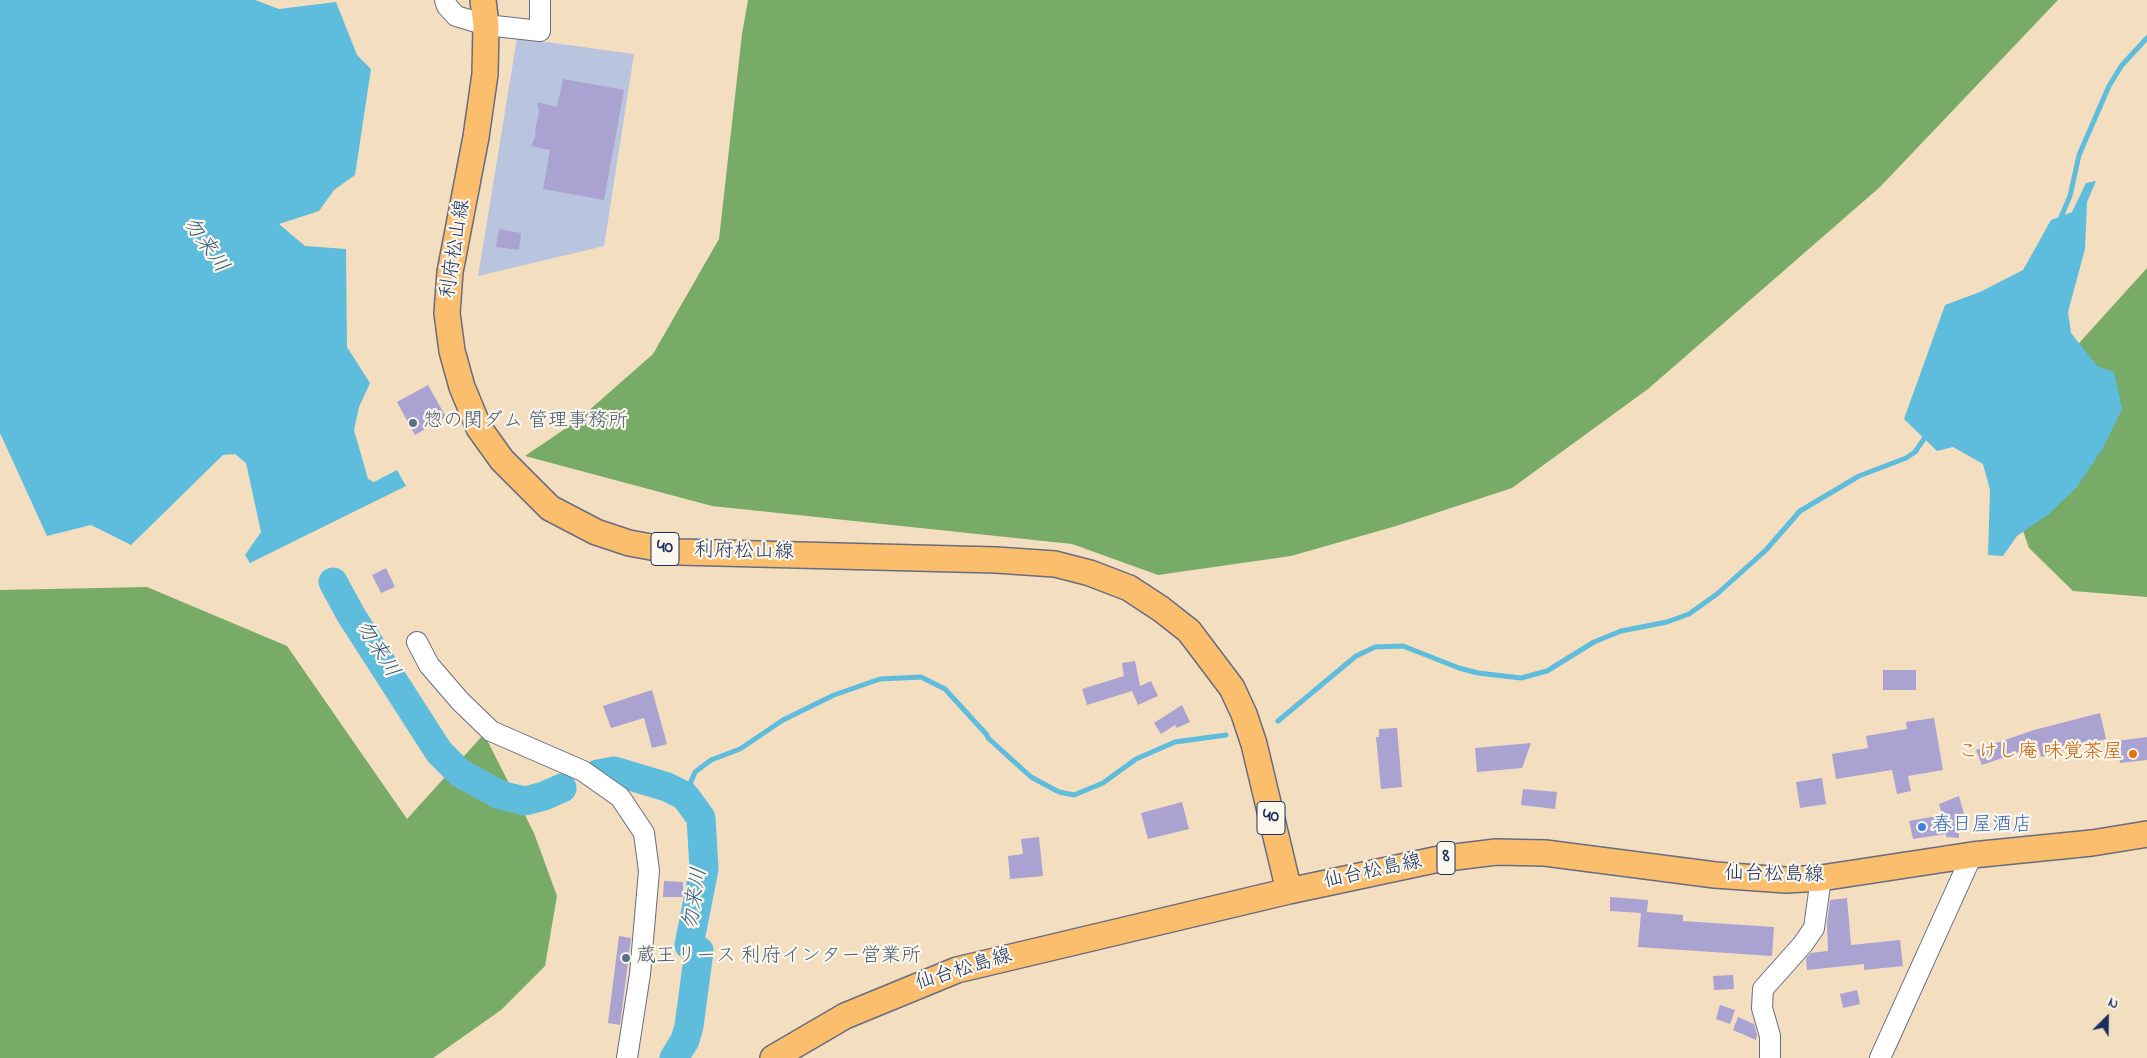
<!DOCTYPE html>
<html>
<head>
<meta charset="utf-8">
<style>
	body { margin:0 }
	#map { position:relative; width:2147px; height:1058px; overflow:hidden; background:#f4dec0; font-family:"Indie Flower",sans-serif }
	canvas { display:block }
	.north { position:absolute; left:2082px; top:993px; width:50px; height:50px; -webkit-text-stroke:4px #fbf7ec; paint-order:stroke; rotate:23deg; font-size:14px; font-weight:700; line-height:20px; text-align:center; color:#1b2f5e }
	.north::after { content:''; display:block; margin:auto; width:18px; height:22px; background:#1b2f5e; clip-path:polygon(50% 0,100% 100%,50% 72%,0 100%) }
</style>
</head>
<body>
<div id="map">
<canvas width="2147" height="1058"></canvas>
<div class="north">N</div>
</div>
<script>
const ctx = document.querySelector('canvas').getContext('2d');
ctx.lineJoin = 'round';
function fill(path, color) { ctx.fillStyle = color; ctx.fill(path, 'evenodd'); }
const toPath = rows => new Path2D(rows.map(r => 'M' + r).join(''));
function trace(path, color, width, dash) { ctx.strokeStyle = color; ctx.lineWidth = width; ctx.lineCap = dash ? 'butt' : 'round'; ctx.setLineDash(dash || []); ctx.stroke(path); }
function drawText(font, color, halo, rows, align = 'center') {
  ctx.font = font + ' "Indie Flower","Klee One",sans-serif'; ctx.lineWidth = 4.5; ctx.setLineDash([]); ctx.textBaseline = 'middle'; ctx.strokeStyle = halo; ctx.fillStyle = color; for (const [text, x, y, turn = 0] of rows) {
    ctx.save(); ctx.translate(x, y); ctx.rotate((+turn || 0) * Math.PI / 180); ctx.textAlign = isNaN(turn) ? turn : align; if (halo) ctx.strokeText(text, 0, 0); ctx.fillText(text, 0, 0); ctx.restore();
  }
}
const industrial = toPath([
	[517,38,634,54,604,246,478,276]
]);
const forest = toPath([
	[748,0,2058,0,1880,187,1648,389,1512,488,1396,526,1291,556,1158,575,1072,544,712,506,525,456,578,420,653,354,719,239,742,34],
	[2147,268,2147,597,2073,591,2029,548,2020,522,2051,397,2080,342],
	[147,587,287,646,407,819,484,734,534,833,557,896,545,966,501,1010,433,1058,0,1058,0,590]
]);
const water = toPath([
	[0,0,255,0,279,9,336,2,357,55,371,69,355,175,334,190,319,211,279,224,305,246,346,249,347,347,370,383,359,407,354,430,368,479,374,482,397,470,406,486,250,563,245,555,261,532,246,463,235,454,223,455,131,545,91,525,47,536,0,433],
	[2096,181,2087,202,2085,249,2068,312,2071,333,2097,366,2114,372,2122,409,2103,448,2077,487,2049,514,2017,536,2003,556,1988,555,1990,490,1983,464,1953,447,1937,451,1904,419,1945,305,1980,292,2023,270,2051,220,2072,212,2086,183]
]);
const stream = toPath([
	[2059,222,2070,196,2079,155,2109,86,2122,65,2147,38],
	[1278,721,1356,656,1375,647,1403,646,1459,668,1478,673,1521,678,1547,671,1594,642,1621,631,1667,622,1689,614,1717,594,1766,550,1800,511,1859,476,1906,458,1915,452,1928,433],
	[685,796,695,772,711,760,740,749,783,720,834,695,880,679,921,677,945,689,987,735,988,738,1031,777,1059,792,1074,795,1103,783,1136,759,1175,742,1226,735]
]);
const river = toPath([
	[333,582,351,615,439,752,460,773,500,795,525,801,544,796,562,788],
	[598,774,614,771,667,787,685,796,701,818,704,869,689,945,699,951,689,1026,685,1040,674,1058]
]);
const building = toPath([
	[563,79,624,90,604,200,543,189,550,150,531,146,536,135,535,131,539,111,537,102,557,107],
	[499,229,521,233,519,250,496,247],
	[428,385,446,417,415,435,397,402],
	[386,568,395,587,381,593,372,575],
	[1135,661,1140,686,1151,681,1158,696,1138,705,1132,691,1087,705,1082,689,1124,676,1122,663],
	[1883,670,1916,670,1916,690,1883,690],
	[652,690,667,744,652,748,644,718,611,728,603,706],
	[1182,705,1190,722,1177,728,1175,725,1161,734,1154,723],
	[2100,713,2106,739,2041,757,2038,746,1982,765,1976,750,2034,730],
	[1934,718,1943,770,1908,776,1911,791,1897,794,1892,770,1836,779,1832,754,1868,748,1866,736,1907,729,1906,722],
	[1397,728,1402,787,1381,789,1376,737,1379,737,1379,729],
	[2147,737,2147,760,2120,763,2117,741],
	[1531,743,1522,768,1477,772,1475,748],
	[1822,778,1826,804,1800,808,1796,782],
	[1523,789,1557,792,1555,809,1521,805],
	[1959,796,1964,814,1959,816,1959,838,1946,837,1946,834,1913,839,1909,821,1942,815,1939,804],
	[1182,802,1189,829,1148,839,1141,813],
	[1039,837,1043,876,1010,879,1008,856,1023,854,1021,839],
	[664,881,683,882,683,897,663,897],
	[1610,897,1648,900,1647,912,1683,915,1683,921,1774,927,1772,956,1638,947,1641,913,1610,911],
	[1847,898,1851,945,1900,940,1903,966,1864,970,1864,964,1807,970,1806,958,1811,953,1828,951,1827,923,1830,900],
	[619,936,631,938,620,1025,608,1023],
	[1733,975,1734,989,1714,990,1713,976],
	[1857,990,1860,1004,1843,1008,1840,994],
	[1720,1005,1735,1010,1730,1024,1716,1019],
	[1738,1017,1754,1024,1757,1035,1756,1040,1733,1030]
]);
const minor = toPath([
	[445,0,447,6,456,16,486,25,540,31,540,0],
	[417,642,429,665,460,701,491,731,583,771,620,797,644,833,649,871,640,974,627,1058],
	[1770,1058,1770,1036,1762,1008,1763,989,1803,944,1814,928,1821,878],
	[1880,1058,1972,855]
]);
const major = toPath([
	[483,0,486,25,485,74,476,137,450,272,447,313,452,351,462,387,479,428,502,460,550,508,596,532,629,543,679,552,996,560,1055,564,1090,573,1129,588,1161,609,1189,631,1232,688,1244,714,1254,744,1289,891],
	[773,1058,845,1016,957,970,1289,891,1439,859,1496,852,1545,853,1715,875,1786,880,1821,878,1972,855,2092,843,2147,834]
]);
const markers = [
	[413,423,5,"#5c6f8a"],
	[2133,754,5,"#e8710a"],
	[1922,827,5,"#3f7fe0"],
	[626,958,5,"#5c6f8a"]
];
const shields = [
	[665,549,28],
	[1271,818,28],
	[1446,858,18]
];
const shieldNames = [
	["40",665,549],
	["40",1271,818],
	["8",1446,858]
];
const streetNames = [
	["利府松山線",457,249,-81],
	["利府松山線",744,553,1],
	["仙台松島線",1373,873,-12],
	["仙台松島線",1774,876,1],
	["仙台松島線",964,971,-17]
];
const serviceNames = [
	["惣の関ダム 管理事務所",423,423],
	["蔵王リース 利府インター営業所",636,958]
];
const foodNames = [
	["こけし庵 味覚茶屋",2123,754]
];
const shopNames = [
	["春日屋酒店",1932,827]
];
const waterNames = [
	["勿来川",204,246,55],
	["勿来川",376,650,58],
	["勿来川",697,899,-81]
];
fill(industrial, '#b9c5de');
fill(forest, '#78ab67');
fill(water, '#5ebcdc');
trace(stream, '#5ebcdc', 5);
trace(river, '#5ebcdc', 29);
fill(building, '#aaa2d1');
trace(minor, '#676c80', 22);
trace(major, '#676c80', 28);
trace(minor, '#fff', 20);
trace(major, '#fabe6d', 25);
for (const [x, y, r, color] of markers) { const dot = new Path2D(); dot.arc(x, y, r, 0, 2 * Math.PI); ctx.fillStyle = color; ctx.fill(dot); trace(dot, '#fbf7ec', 2); }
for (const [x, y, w] of shields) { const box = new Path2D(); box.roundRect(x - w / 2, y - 16.5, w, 33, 4); ctx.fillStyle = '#fbf7ec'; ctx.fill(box); trace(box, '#1b2f5e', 1); }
drawText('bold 19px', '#1b2f5e', null, shieldNames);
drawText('20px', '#1b2f5e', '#fbf7ec', streetNames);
drawText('20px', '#4e5e75', '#fbf7ec', serviceNames, 'left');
drawText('20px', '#c56008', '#fbf7ec', foodNames, 'right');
drawText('20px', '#366cbe', '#fbf7ec', shopNames, 'left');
drawText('italic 21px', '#2f5984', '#fbf7ec', waterNames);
</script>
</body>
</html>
